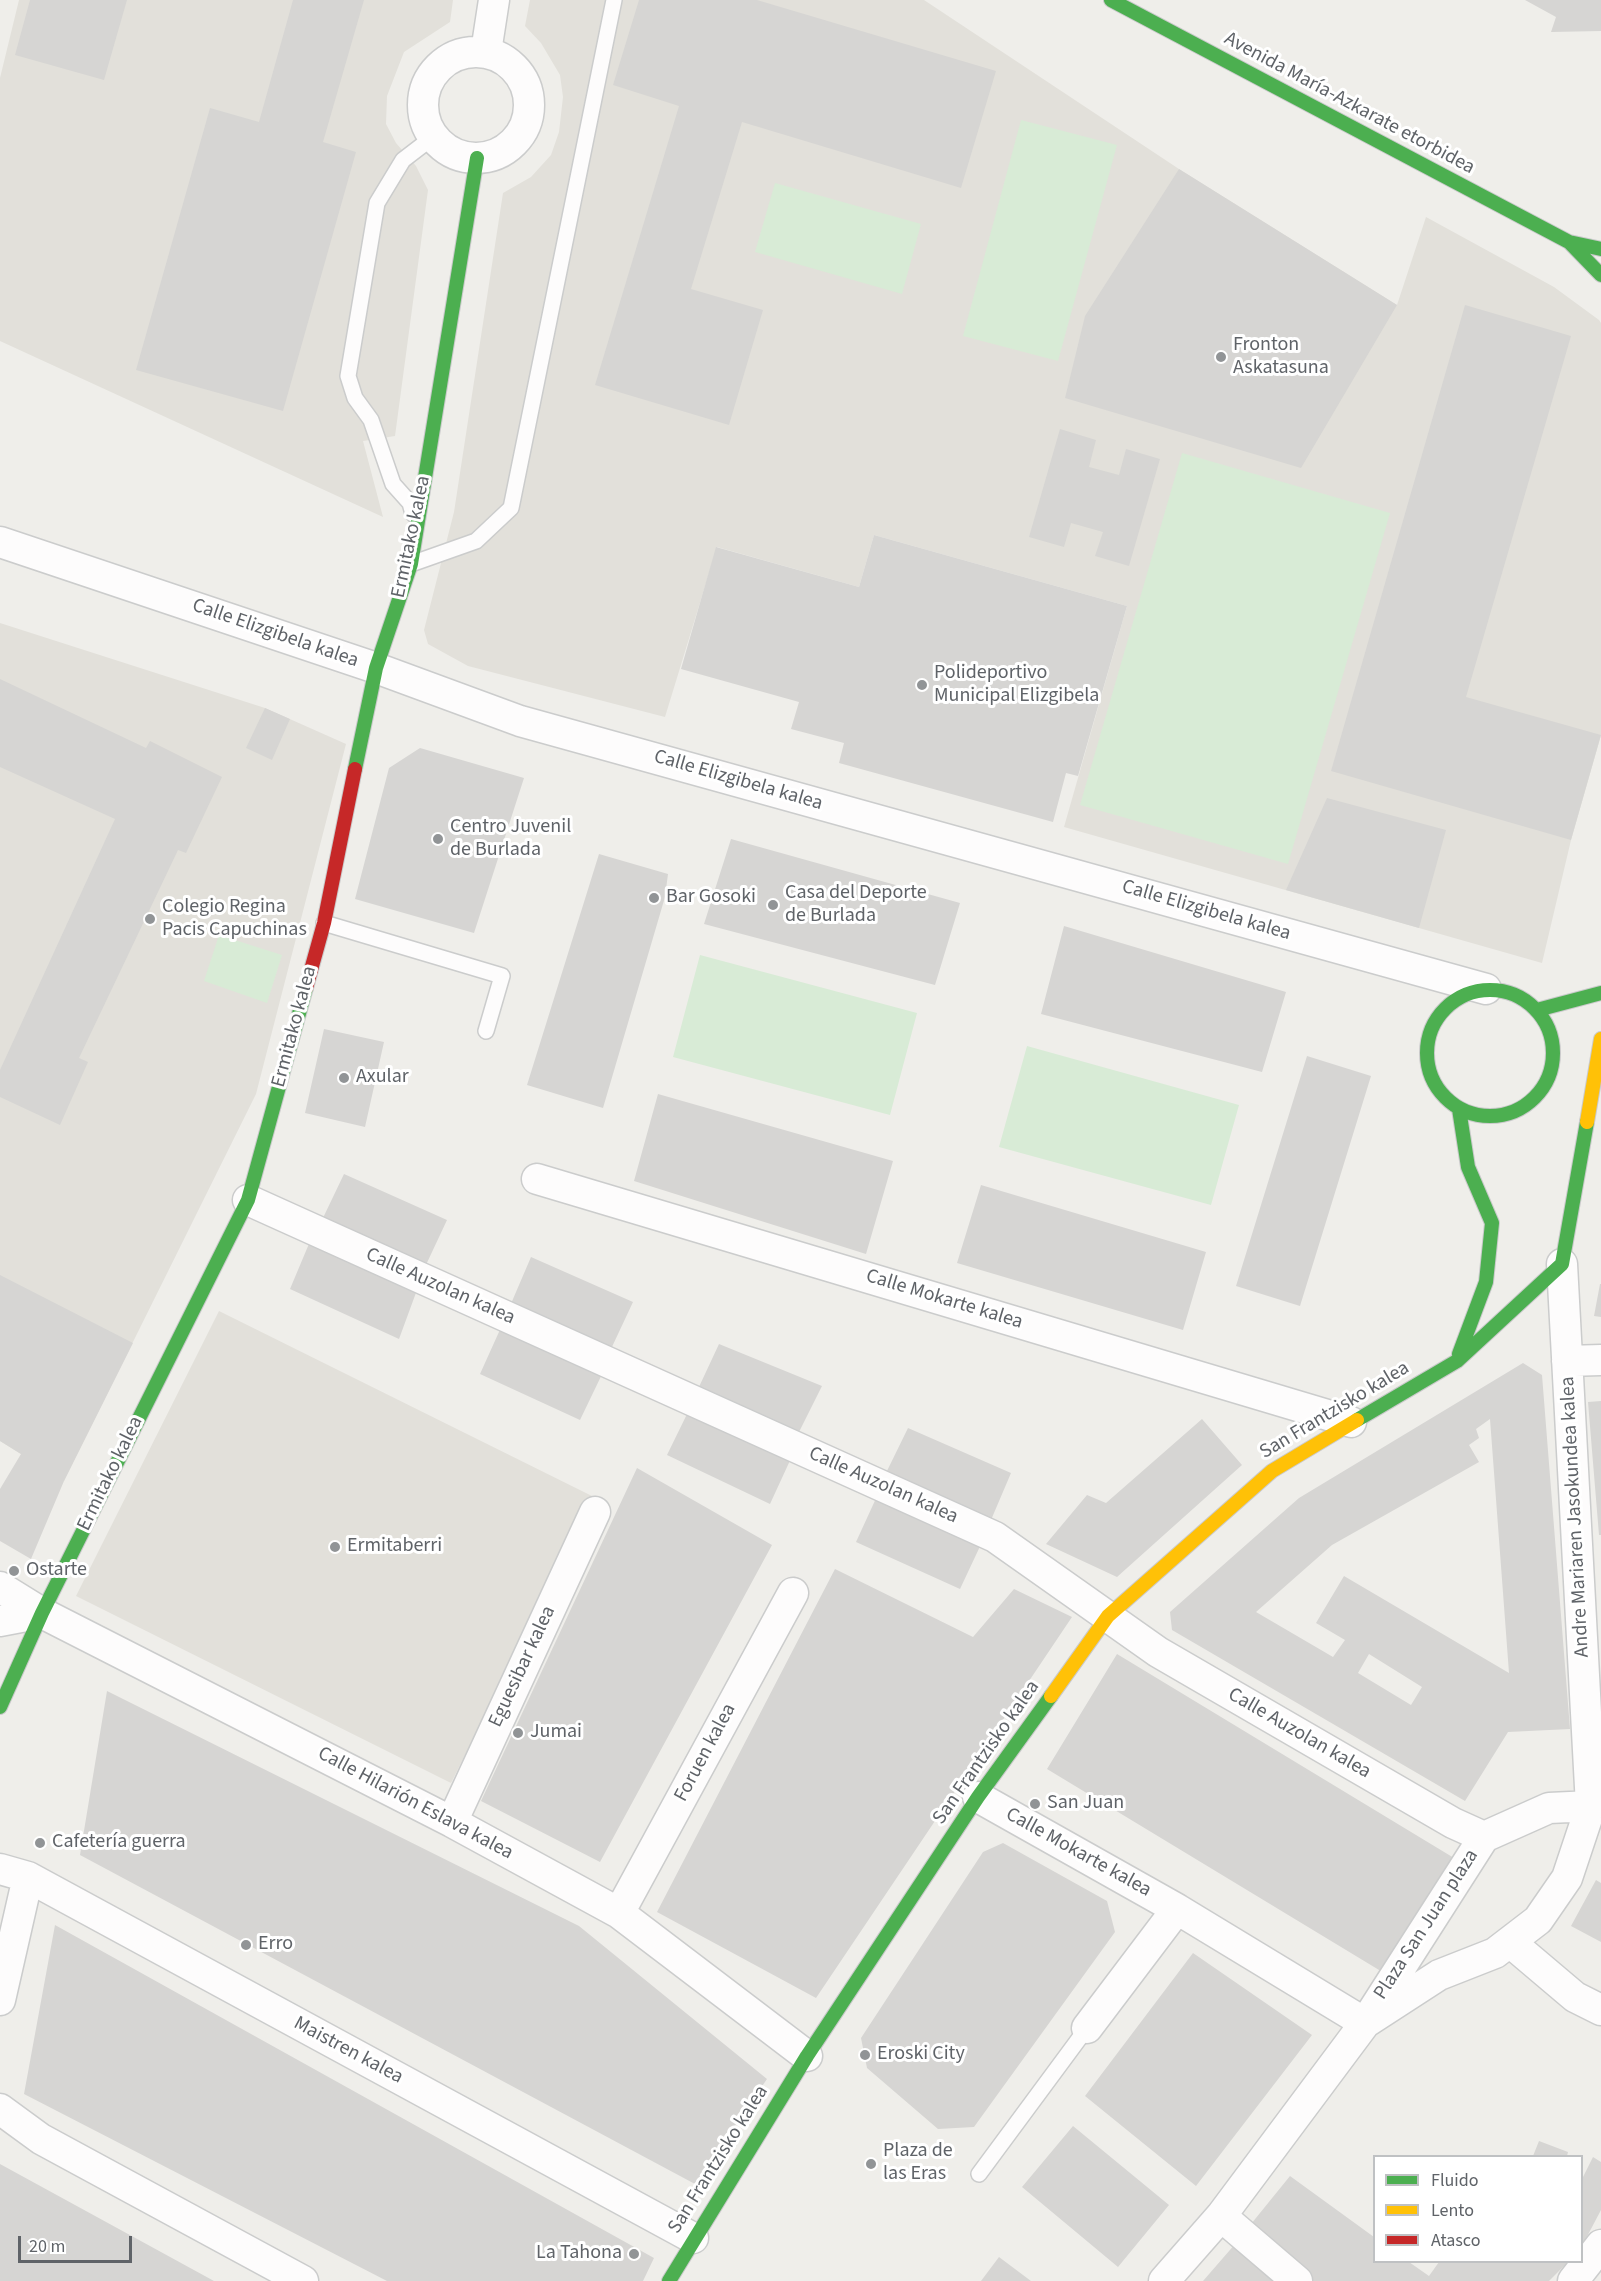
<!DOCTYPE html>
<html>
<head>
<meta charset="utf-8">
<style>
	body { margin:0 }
	#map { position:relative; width:1601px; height:2281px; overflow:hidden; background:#efeeea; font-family:"Source Sans 3",sans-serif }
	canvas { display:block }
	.legend { position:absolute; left:1373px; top:2155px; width:210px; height:108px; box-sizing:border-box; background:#fff; border:2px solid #bfc1c3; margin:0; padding:8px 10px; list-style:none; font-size:18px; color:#5f6368 }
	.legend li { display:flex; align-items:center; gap:12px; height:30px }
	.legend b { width:30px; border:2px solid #bfc1c3 }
	.scale { position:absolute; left:18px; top:2236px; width:114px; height:27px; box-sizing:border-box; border:3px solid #5f6368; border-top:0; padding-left:8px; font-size:18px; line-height:21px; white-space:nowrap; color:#5f6368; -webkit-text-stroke:4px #fff; paint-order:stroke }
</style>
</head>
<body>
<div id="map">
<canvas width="1601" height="2281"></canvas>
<ul class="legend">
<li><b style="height:8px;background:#4caf50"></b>Fluido</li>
<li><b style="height:8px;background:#ffc107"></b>Lento</li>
<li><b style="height:8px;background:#c62828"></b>Atasco</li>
</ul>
<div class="scale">20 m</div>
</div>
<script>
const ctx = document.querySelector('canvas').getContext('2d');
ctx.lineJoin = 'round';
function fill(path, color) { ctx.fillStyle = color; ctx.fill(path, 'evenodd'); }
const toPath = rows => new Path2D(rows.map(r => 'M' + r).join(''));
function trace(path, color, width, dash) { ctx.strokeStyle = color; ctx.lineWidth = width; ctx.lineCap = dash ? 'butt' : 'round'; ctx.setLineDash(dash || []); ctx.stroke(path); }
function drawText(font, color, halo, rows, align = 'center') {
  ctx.font = font + ' "Source Sans 3",sans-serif'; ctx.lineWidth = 6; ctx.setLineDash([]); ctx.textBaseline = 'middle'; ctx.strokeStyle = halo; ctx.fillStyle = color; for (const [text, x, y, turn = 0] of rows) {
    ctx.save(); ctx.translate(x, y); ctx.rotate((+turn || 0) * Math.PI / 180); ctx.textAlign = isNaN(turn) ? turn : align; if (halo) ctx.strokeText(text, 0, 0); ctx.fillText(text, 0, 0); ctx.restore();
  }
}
const education = toPath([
	[19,0,453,0,450,22,404,52,387,96,386,124,396,143,416,166,428,190,395,436,363,441,383,517,0,341,0,78],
	[530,0,924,0,1179,169,1397,305,1426,217,1554,287,1599,320,1601,323,1601,735,1571,840,1542,963,1064,827,1127,606,874,535,859,587,717,547,665,717,468,666,428,644,424,630,454,512,503,193,531,177,551,155,559,132,563,97,560,75,541,43,525,26],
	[0,623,265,708,346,744,256,1094,64,1481,0,1441],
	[219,1311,594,1497,451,1783,76,1596]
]);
const green = toPath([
	[1021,120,1117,145,1058,361,963,336],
	[775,183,921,224,902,294,755,252],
	[1182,453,1390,513,1288,864,1080,805],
	[219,935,282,955,267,1003,204,981],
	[700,955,917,1013,890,1115,673,1057],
	[1027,1046,1239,1105,1211,1205,999,1147]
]);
const building = toPath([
	[30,0,127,0,104,80,15,55],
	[293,0,364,0,323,142,356,152,283,411,136,370,210,108,259,122],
	[639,0,757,0,996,71,961,188,742,122,691,289,763,310,729,425,595,385,679,106,613,85],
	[1525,0,1601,0,1601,31,1551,32,1556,17],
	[1179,169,1397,305,1301,468,1065,398,1085,316],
	[1465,305,1571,336,1466,697,1601,735,1571,840,1331,771],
	[1060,429,1096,440,1089,467,1119,475,1126,449,1160,459,1129,566,1095,556,1103,532,1071,523,1064,547,1029,537],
	[874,535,1127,606,1078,776,1066,773,1053,822,839,763,844,743,791,729,799,702,681,669,716,547,859,587],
	[0,679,146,748,150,741,222,777,186,853,178,850,79,1058,88,1062,60,1125,0,1097,0,1070,115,819,0,767],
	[265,708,290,719,272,760,246,748],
	[420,748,524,778,474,933,355,899,389,768],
	[1327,798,1446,830,1419,928,1286,890],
	[731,839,960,903,935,985,704,924],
	[599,854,668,874,665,897,603,1108,527,1085],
	[1064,926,1286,992,1262,1072,1041,1014],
	[324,1029,384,1042,365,1127,305,1113],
	[1307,1056,1371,1076,1300,1306,1236,1286],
	[658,1094,893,1161,866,1254,634,1181],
	[344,1174,447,1220,425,1267,322,1220],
	[981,1185,1206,1252,1183,1330,957,1263],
	[311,1239,417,1290,399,1339,290,1289],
	[531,1257,633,1302,611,1349,510,1306],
	[0,1275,133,1343,64,1481,31,1559,0,1541,0,1489,21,1454,0,1441],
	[1600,1284,1601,1284,1601,1317,1594,1316],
	[503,1323,605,1368,580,1420,480,1374],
	[719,1344,822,1386,798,1434,698,1389],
	[1523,1363,1542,1375,1570,1729,1508,1732,1465,1801,1172,1630,1170,1612,1299,1498],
	[1490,1419,1509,1673,1344,1576,1316,1623,1345,1640,1333,1657,1256,1612,1332,1545,1479,1462,1469,1445,1479,1438,1476,1429],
	[1369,1654,1422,1687,1411,1705,1358,1673],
	[1601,1401,1601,1535,1599,1535,1588,1402],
	[689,1410,793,1454,770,1504,667,1455],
	[1202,1419,1242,1465,1117,1577,1046,1544,1087,1495,1106,1503],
	[908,1428,1011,1473,991,1520,886,1473],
	[637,1468,772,1545,600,1862,481,1801],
	[878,1494,983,1540,960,1589,856,1542],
	[835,1569,973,1637,1014,1589,1072,1617,816,1998,657,1912],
	[1117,1654,1454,1858,1384,1973,1047,1769],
	[107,1691,579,1926,767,2079,695,2184,80,1855],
	[1003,1843,1107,1901,1115,1932,974,2127,938,2129,867,2068,861,2038,983,1852],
	[1596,1880,1601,1883,1601,1942,1571,1926],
	[55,1925,654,2258,643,2281,387,2281,24,2094],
	[1193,1953,1312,2035,1196,2186,1085,2096],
	[1073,2126,1169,2205,1118,2267,1022,2187],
	[1539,2141,1568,2152,1567,2156,1533,2156],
	[1593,2157,1601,2162,1601,2210,1582,2246,1582,2179],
	[0,2164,214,2281,0,2281],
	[1290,2176,1374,2237,1374,2262,1409,2262,1429,2276,1439,2262,1568,2262,1549,2281,1309,2281,1247,2229],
	[1236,2243,1279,2281,1203,2281],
	[999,2257,1031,2281,981,2281]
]);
const lane = toPath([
	[413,514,410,503,393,484,371,420,355,398,348,376,377,203,403,160,433,137],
	[411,564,476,541,511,508,614,0],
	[324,923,502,976,486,1031],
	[979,2174,1087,2028]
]);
const street = toPath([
	'423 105a53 53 0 1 1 106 0a53 53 0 1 1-106 0Z',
	[486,52,494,0],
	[0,542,376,668,520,721,1486,989],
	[537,1179,1351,1422],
	[248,1200,995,1537,1158,1652,1453,1823,1484,1837],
	[1567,1361,1601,1360],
	[0,1587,42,1613,452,1822,619,1913,807,2056],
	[0,1621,42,1613],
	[978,1797,1177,1909,1365,2023],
	[452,1822,595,1512],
	[0,1869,28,1877,693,2238],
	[619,1913,793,1593],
	[1510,1942,1575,1997,1601,2010],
	[0,2000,28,1877],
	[1365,2023,1439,1975,1495,1953,1538,1920,1567,1878,1591,1806,1562,1264],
	[1087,2028,1177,1909],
	[0,2109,41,2139,303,2281],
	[1221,2216,1297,2281],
	[1164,2281,1221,2216,1365,2023,1484,1837,1549,1808,1591,1806],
	[1573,2281,1601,2245]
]);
const fast = toPath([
	[1111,0,1569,242,1601,249],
	[1569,242,1601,275],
	[355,769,376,668,411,564,477,158],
	'1427 1053a63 63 0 1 1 126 0a63 63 0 1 1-126 0Z',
	[1537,1010,1601,993],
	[1459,1109,1468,1167,1492,1223,1486,1282,1459,1354],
	[1357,1420,1457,1361,1562,1264,1587,1122],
	[0,1707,42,1613,248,1200,306,988],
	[669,2281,807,2056,978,1797,1051,1696]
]);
const slow = toPath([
	[1587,1122,1601,1039],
	[1051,1696,1108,1616,1272,1471,1357,1420]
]);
const jam = toPath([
	[306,988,324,923,355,769]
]);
const markers = [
	[1221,357,6,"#919496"],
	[922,685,6,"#919496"],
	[438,839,6,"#919496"],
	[654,898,6,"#919496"],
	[773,905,6,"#919496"],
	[150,919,6,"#919496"],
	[344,1078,6,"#919496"],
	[335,1547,6,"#919496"],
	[14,1571,6,"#919496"],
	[518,1733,6,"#919496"],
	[1035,1804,6,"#919496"],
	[40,1843,6,"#919496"],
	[246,1945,6,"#919496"],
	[865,2055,6,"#919496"],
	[871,2164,6,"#919496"],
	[634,2254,6,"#919496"]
];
const streetNames = [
	["Avenida María-Azkarate etorbidea",1349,104,28],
	["Ermitako kalea",412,537,-78],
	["Calle Elizgibela kalea",275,634,19],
	["Calle Elizgibela kalea",738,781,16],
	["Calle Elizgibela kalea",1206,911,16],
	["Ermitako kalea",295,1027,-75],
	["Calle Auzolan kalea",440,1287,24],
	["Calle Mokarte kalea",944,1300,17],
	["San Frantzisko kalea",1335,1411,-31],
	["Ermitako kalea",111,1474,-64],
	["Calle Auzolan kalea",883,1486,24],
	["Andre Mariaren Jasokundea kalea",1576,1517,-93],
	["Eguesibar kalea",523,1667,-65],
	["Calle Auzolan kalea",1299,1734,30],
	["Foruen kalea",706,1753,-62],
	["San Frantzisko kalea",987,1753,-55],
	["Calle Hilarión Eslava kalea",415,1804,28],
	["Calle Mokarte kalea",1078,1853,29],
	["Plaza San Juan plaza",1427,1925,-57],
	["Maistren kalea",348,2051,28],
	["San Frantzisko kalea",719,2160,-58]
];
const poiNames = [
	["Fronton",1233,346],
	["Askatasuna",1233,369],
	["Polideportivo",934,674],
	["Municipal Elizgibela",934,697],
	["Centro Juvenil",450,828],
	["de Burlada",450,851],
	["Casa del Deporte",785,894],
	["de Burlada",785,917],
	["Bar Gosoki",666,898],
	["Colegio Regina",162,908],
	["Pacis Capuchinas",162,931],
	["Axular",356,1078],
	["Ermitaberri",347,1547],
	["Ostarte",26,1571],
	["Jumai",530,1733],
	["San Juan",1047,1804],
	["Cafetería guerra",52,1843],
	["Erro",258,1945],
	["Eroski City",877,2055],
	["Plaza de",883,2152],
	["las Eras",883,2175],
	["La Tahona",622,2254,"right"]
];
fill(education, '#e2e0da');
fill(green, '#d8ebd6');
fill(building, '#d6d5d3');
trace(lane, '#cbcccc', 18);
trace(street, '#cbcccc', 33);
trace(fast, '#cacacb', 16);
trace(slow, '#cacacb', 16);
trace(jam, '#cacacb', 16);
trace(lane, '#fdfcfc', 15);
trace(street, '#fdfcfc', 30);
trace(fast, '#4caf50', 14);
trace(slow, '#ffc107', 14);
trace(jam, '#c62828', 14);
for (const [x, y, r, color] of markers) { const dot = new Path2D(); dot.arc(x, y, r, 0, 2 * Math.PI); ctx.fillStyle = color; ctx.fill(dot); trace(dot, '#fff', 2); }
drawText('20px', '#5f6368', '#fff', streetNames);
drawText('20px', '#5f6368', '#fff', poiNames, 'left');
</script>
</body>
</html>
